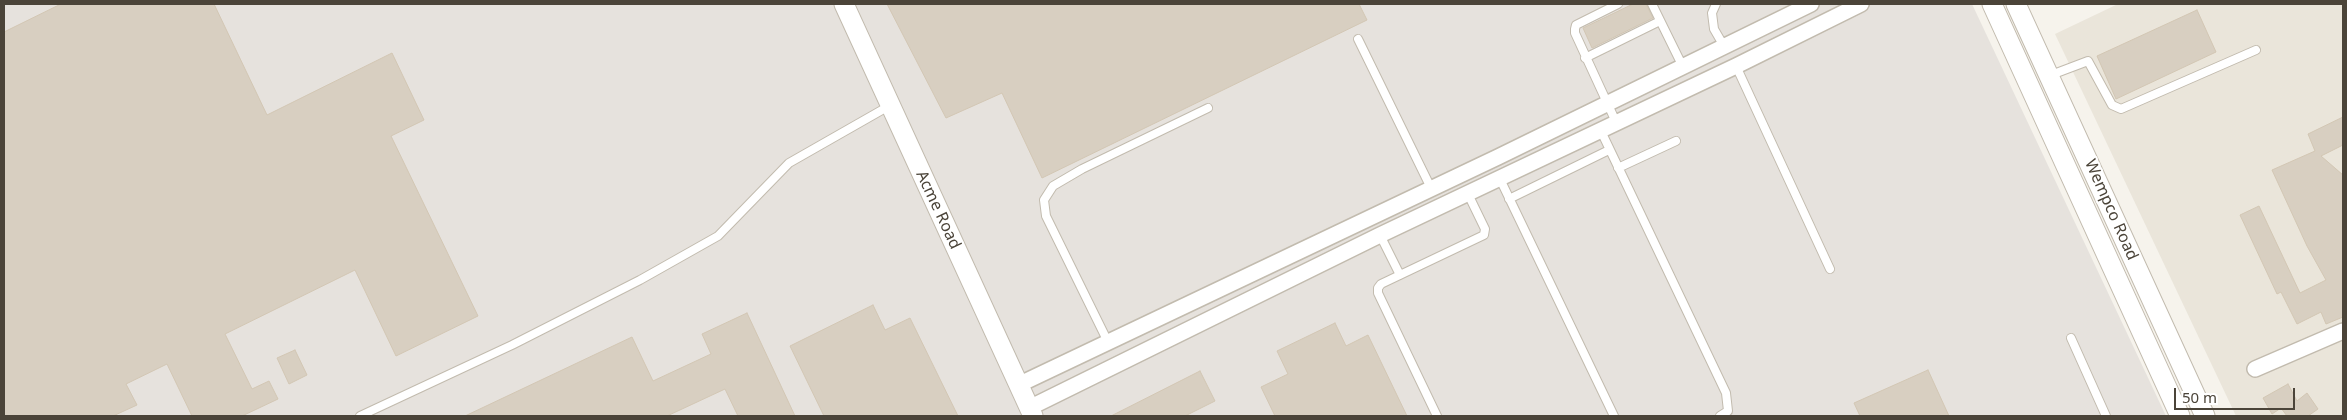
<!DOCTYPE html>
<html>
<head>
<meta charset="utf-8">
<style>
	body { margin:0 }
	#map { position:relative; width:2347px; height:420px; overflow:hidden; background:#f6f3ec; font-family:"Noto Sans",sans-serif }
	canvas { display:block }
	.frame { position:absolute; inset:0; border:5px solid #4b4439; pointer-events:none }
	.scale { position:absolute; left:2174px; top:388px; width:121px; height:22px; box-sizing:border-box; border:2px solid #4b4439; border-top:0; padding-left:6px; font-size:15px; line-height:18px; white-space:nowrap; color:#4b4439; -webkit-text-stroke:4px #fff; paint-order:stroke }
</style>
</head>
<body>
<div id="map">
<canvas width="2347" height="420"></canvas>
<div class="frame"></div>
<div class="scale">50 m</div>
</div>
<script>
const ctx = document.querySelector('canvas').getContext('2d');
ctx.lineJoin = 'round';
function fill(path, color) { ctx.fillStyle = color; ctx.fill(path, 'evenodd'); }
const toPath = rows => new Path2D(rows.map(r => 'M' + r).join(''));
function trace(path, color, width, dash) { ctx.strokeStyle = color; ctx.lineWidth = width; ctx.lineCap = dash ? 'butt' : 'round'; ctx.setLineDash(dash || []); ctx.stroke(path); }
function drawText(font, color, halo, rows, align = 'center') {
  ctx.font = font + ' "Noto Sans",sans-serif'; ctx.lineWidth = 4; ctx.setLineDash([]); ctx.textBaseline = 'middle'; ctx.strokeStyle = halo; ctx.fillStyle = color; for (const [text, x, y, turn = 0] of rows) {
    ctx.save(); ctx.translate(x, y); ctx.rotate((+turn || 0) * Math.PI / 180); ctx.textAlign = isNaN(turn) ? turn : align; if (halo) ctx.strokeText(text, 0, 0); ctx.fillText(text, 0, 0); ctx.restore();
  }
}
const residential = toPath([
	[2118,4,2343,4,2343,416,2236,416,2055,34]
]);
const industrial = toPath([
	[4,4,1972,4,2166,416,4,416]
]);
const building = toPath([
	[61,4,214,4,267,115,392,53,424,120,391,136,478,316,396,356,355,270,225,334,252,389,269,381,278,399,242,416,192,416,167,364,126,384,137,405,113,416,4,416,4,32,61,4],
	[887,4,1359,4,1367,20,1042,178,1002,93,946,118,887,4],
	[1633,4,1646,4,1653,18,1592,48,1583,28,1633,4],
	[2197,10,2216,52,2116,99,2097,56,2197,10],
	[2343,117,2343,145,2321,156,2343,175,2343,317,2326,324,2321,312,2297,324,2281,292,2277,294,2240,215,2259,206,2300,293,2326,280,2307,246,2272,170,2315,151,2308,134,2343,117],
	[873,305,885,330,910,318,958,416,824,416,790,346,873,305],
	[747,313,795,416,738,416,725,389,667,416,465,416,632,337,653,381,711,354,702,334,747,313],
	[1335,323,1346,346,1368,335,1407,416,1275,416,1261,387,1288,374,1277,351,1335,323],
	[295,350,307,375,289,384,277,358,295,350],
	[1928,370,1949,416,1860,416,1854,403,1928,370],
	[1200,371,1215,401,1185,416,1111,416,1200,371],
	[2288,384,2297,401,2307,393,2318,409,2308,416,2287,416,2281,408,2272,414,2263,398,2288,384]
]);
const service = toPath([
	[1652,4,1683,67],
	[1716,4,1712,13,1714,29,1725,48],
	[1358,39,1431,188],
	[1585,58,1660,21],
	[1736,66,1830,269],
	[2051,75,2088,61,2112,105,2121,109,2256,50],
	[1616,122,1575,33,1575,29,1576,25,1618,4],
	[1600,129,1726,393,1728,411,1720,416],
	[1618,168,1676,141],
	[1500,179,1614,416],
	[1509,199,1609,150],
	[1380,235,1400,275],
	[2071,338,2106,416],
	[1108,342,1046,216,1044,200,1053,186,1082,169,1208,108],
	[360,416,512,345,640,280,718,236,789,163,889,106],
	[1437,416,1378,293,1378,288,1381,284,1484,235,1485,229,1468,194]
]);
const minor = toPath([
	[2255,369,2343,331],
	[1018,385,1498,157,1811,4],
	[1029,408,1380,235,1736,66,1861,4]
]);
const tertiary = toPath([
	[844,4,1033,416],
	[1992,4,2180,416],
	[2016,4,2205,416]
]);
const streetNames = [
	["Acme Road",938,210,65],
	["Wempco Road",2111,210,66]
];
fill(residential, '#eae5da');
fill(industrial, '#e6e2dd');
fill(building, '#d8cfc1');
trace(building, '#d3c7b4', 1);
trace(service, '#c2bbae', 10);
trace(minor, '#c2bbae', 18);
trace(tertiary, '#c2bbae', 21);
trace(service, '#fff', 8);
trace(minor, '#fff', 15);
trace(tertiary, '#fff', 19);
drawText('16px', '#4b4439', '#fff', streetNames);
</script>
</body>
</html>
